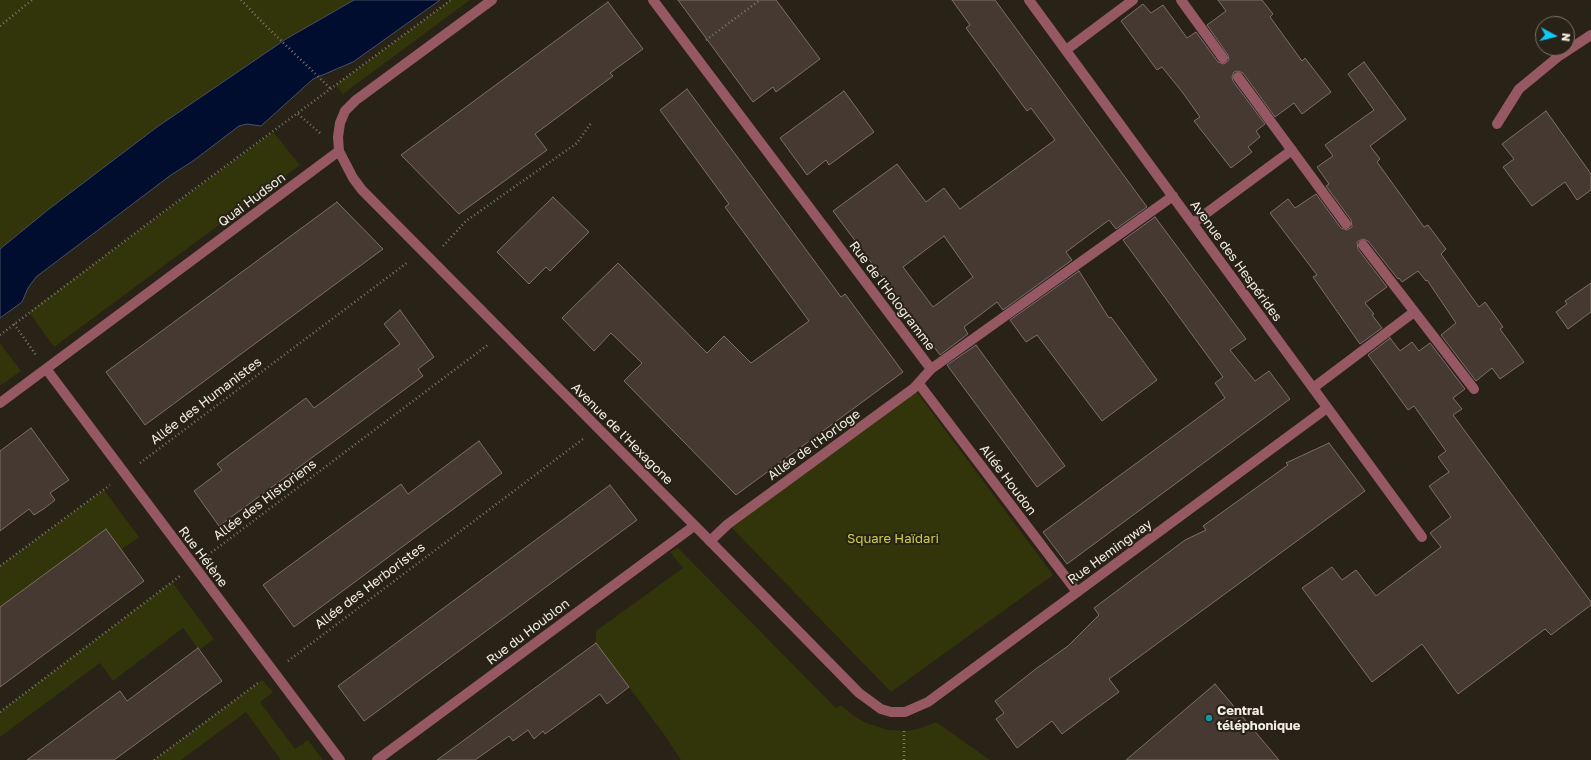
<!DOCTYPE html>
<html>
<head>
<meta charset="utf-8">
<style>
	body { margin:0 }
	#map { position:relative; width:1591px; height:760px; overflow:hidden; background:#292216; font-family:"Golos Text",sans-serif }
	canvas { display:block }
	.north { position:absolute; left:1535px; top:16px; width:40px; height:40px; box-sizing:border-box; background:#292216; border:1px solid #7a7469; border-radius:50%; rotate:97deg; font-size:11px; font-weight:700; line-height:16px; text-align:center; color:#f3eee6 }
	.north::after { content:''; display:block; margin:auto; width:14px; height:18px; background:#0dcafa; clip-path:polygon(50% 0,100% 100%,50% 72%,0 100%) }
</style>
</head>
<body>
<div id="map">
<canvas width="1591" height="760"></canvas>
<div class="north">N</div>
</div>
<script>
const ctx = document.querySelector('canvas').getContext('2d');
ctx.lineJoin = 'round';
function fill(path, color) { ctx.fillStyle = color; ctx.fill(path, 'evenodd'); }
const toPath = rows => new Path2D(rows.map(r => 'M' + r).join(''));
function trace(path, color, width, dash) { ctx.strokeStyle = color; ctx.lineWidth = width; ctx.lineCap = dash ? 'butt' : 'round'; ctx.setLineDash(dash || []); ctx.stroke(path); }
function drawText(font, color, halo, rows, align = 'center') {
  ctx.font = font + ' "Golos Text",sans-serif'; ctx.lineWidth = 4; ctx.setLineDash([]); ctx.textBaseline = 'middle'; ctx.strokeStyle = halo; ctx.fillStyle = color; for (const [text, x, y, turn = 0] of rows) {
    ctx.save(); ctx.translate(x, y); ctx.rotate((+turn || 0) * Math.PI / 180); ctx.textAlign = isNaN(turn) ? turn : align; if (halo) ctx.strokeText(text, 0, 0); ctx.fillText(text, 0, 0); ctx.restore();
  }
}
const green = toPath([
	[0,0,354,0,296,34,262,55,157,127,49,209,0,249],
	[451,0,470,0,343,94,336,85],
	[273,132,300,165,54,347,29,312],
	[0,343,21,371,0,386],
	[914,388,1053,575,891,692,728,524],
	[104,490,139,537,121,550,106,529,0,607,0,566],
	[678,548,836,708,841,705,854,716,866,723,888,730,909,731,921,728,936,722,990,760,681,760,663,733,596,643,596,631,683,568,670,552],
	[172,582,214,639,199,650,183,628,113,681,100,663,0,737,0,712],
	[262,680,273,692,260,702,295,749,308,740,323,760,281,760,246,712,181,760,154,760]
]);
const water = toPath([
	[354,0,440,0,353,62,313,79,261,126,247,124,239,126,193,161,171,175,36,277,28,288,22,302,0,318,0,249,49,209,157,127,286,39,354,0]
]);
const building = toPath([
	[678,0,776,0,820,59,776,92,773,87,753,102,678,0],
	[952,0,995,0,1147,207,1116,229,1109,220,1066,252,1072,260,1003,310,997,302,964,327,968,334,940,355,833,211,897,164,926,202,944,188,960,209,1055,140,1031,108,1027,111,966,28,970,25,952,0],
	[944,236,973,277,933,307,903,267,944,236],
	[1218,0,1262,0,1273,14,1270,17,1302,61,1305,58,1331,92,1302,114,1294,103,1275,117,1243,73,1238,71,1234,72,1232,77,1233,81,1265,124,1256,131,1260,137,1248,147,1252,152,1231,168,1194,121,1200,117,1183,93,1162,67,1157,70,1121,21,1143,4,1151,13,1163,5,1187,38,1196,32,1218,62,1224,64,1229,60,1228,55,1207,25,1226,11,1218,0],
	[608,2,643,49,610,73,613,76,535,134,547,150,459,214,401,155,608,2],
	[1364,62,1406,119,1370,146,1380,159,1377,162,1424,227,1428,225,1446,249,1441,254,1479,307,1485,302,1503,327,1500,329,1524,362,1500,379,1492,368,1476,381,1441,335,1456,323,1427,280,1426,281,1418,271,1402,282,1399,278,1398,279,1368,241,1363,239,1357,242,1358,249,1387,287,1365,303,1374,314,1372,315,1382,328,1360,344,1313,277,1317,275,1270,213,1288,199,1295,208,1316,194,1341,228,1347,230,1352,227,1351,220,1326,186,1329,184,1317,167,1333,156,1325,145,1374,110,1348,74,1364,62],
	[687,89,841,297,845,294,903,372,736,495,624,381,642,363,611,333,594,351,562,318,618,263,707,353,724,336,751,363,809,321,725,207,729,204,660,110,687,89],
	[844,91,874,132,829,165,826,160,807,175,780,138,844,91],
	[1546,111,1591,174,1591,190,1577,200,1565,182,1532,206,1503,167,1514,159,1502,144,1546,111],
	[553,197,589,232,550,271,546,267,529,284,497,252,553,197],
	[337,202,383,249,145,425,106,372,337,202],
	[1155,217,1246,339,1230,350,1255,381,1269,371,1290,399,1067,564,1043,532,1225,398,1215,383,1223,377,1123,240,1155,217],
	[1079,271,1109,318,1111,317,1157,380,1102,421,1037,335,1026,342,1010,320,1079,271],
	[1591,283,1591,312,1568,329,1556,312,1567,304,1565,301,1591,283],
	[400,310,434,357,418,369,423,376,219,526,194,491,222,470,217,464,306,398,314,408,400,344,384,324,400,310],
	[1390,338,1400,351,1412,342,1419,351,1430,343,1465,389,1453,398,1462,409,1453,415,1591,602,1591,605,1551,635,1545,629,1458,694,1422,644,1372,682,1302,588,1332,567,1342,580,1356,570,1376,596,1441,547,1430,533,1451,517,1429,486,1449,472,1438,457,1446,451,1414,406,1408,410,1368,355,1390,338],
	[976,345,1065,466,1037,487,947,365,976,345],
	[31,428,69,480,50,493,55,500,45,508,34,515,29,509,0,531,0,451,31,428],
	[479,441,502,473,294,627,263,585,401,484,408,494,479,441],
	[1329,443,1365,491,1109,679,1119,692,1082,719,1062,734,1052,721,1017,748,996,719,1004,713,995,701,1037,668,1068,646,1099,615,1094,608,1185,540,1206,530,1203,526,1288,465,1286,463,1329,443],
	[610,485,637,520,364,721,338,686,610,485],
	[106,529,144,581,0,687,0,607,106,529],
	[596,643,629,687,607,704,600,694,545,734,543,731,534,739,528,730,513,741,509,736,475,760,437,760,596,643],
	[198,648,222,681,114,760,27,760,120,691,127,701,198,648],
	[1215,684,1279,760,1126,760,1215,684]
]);
const path = toPath([
	[241,0,265,25,331,89],
	[0,26,32,0],
	[706,40,760,0],
	[298,114,320,133],
	[443,246,466,221,577,143,591,123],
	[14,324,36,355],
	[0,335,162,213,451,0],
	[140,463,408,262],
	[208,555,489,344],
	[0,566,110,485],
	[288,661,583,439],
	[0,712,180,576],
	[154,760,258,683],
	[904,760,904,730]
]);
const service = toPath([
	[1181,0,1223,58],
	[1066,50,1133,0],
	[1238,77,1346,224],
	[1497,124,1519,89,1559,56,1591,35],
	[1193,223,1292,150],
	[1363,245,1474,389],
	[1313,388,1414,312]
]);
const pedestrian = toPath([
	[919,384,1077,592],
	[710,541,728,524,914,388,931,369]
]);
const minor = toPath([
	[653,0,931,369,1173,196],
	[1029,0,1422,537],
	[339,151,353,178,362,190,710,541,859,693,881,709,891,712,905,712,928,702,1327,408],
	[47,370,340,760],
	[0,403,339,151,338,137,340,123,345,111,356,100,492,0],
	[377,760,694,526]
]);
const markers = [
	[1209,718,4,"#0f9aa8"]
];
const streetNames = [
	["Quai Hudson",252,200,-37],
	["Avenue des Hespérides",1236,261,54],
	["Rue de l'Hologramme",892,296,53],
	["Allée des Humanistes",206,401,-37],
	["Avenue de l'Hexagone",622,434,45],
	["Allée de l'Horloge",814,445,-36],
	["Allée Houdon",1008,480,53],
	["Allée des Historiens",265,500,-37],
	["Rue Hemingway",1110,552,-36],
	["Rue Hélène",203,557,53],
	["Allée des Herboristes",370,586,-37],
	["Rue du Houblon",528,632,-37]
];
const parkNames = [
	["Square Haïdari",893,539]
];
const poiNames = [
	["Central",1217,711],
	["téléphonique",1217,726]
];
fill(green, '#32340a');
fill(water, '#000d2e');
trace(water, '#495065', 1);
fill(building, '#453931');
trace(building, '#7f7067', 1);
trace(path, '#7d776d', 2.5, [1, 3]);
trace(service, '#965863', 10);
trace(pedestrian, '#965863', 10);
trace(minor, '#965863', 10);
for (const [x, y, r, color] of markers) { const dot = new Path2D(); dot.arc(x, y, r, 0, 2 * Math.PI); ctx.fillStyle = color; ctx.fill(dot); trace(dot, '#292216', 1.5); }
drawText('13px', '#f3eee6', '#292216', streetNames);
drawText('13px', '#cad04b', '#292216', parkNames);
drawText('bold 13px', '#f3eee6', '#292216', poiNames, 'left');
</script>
</body>
</html>
